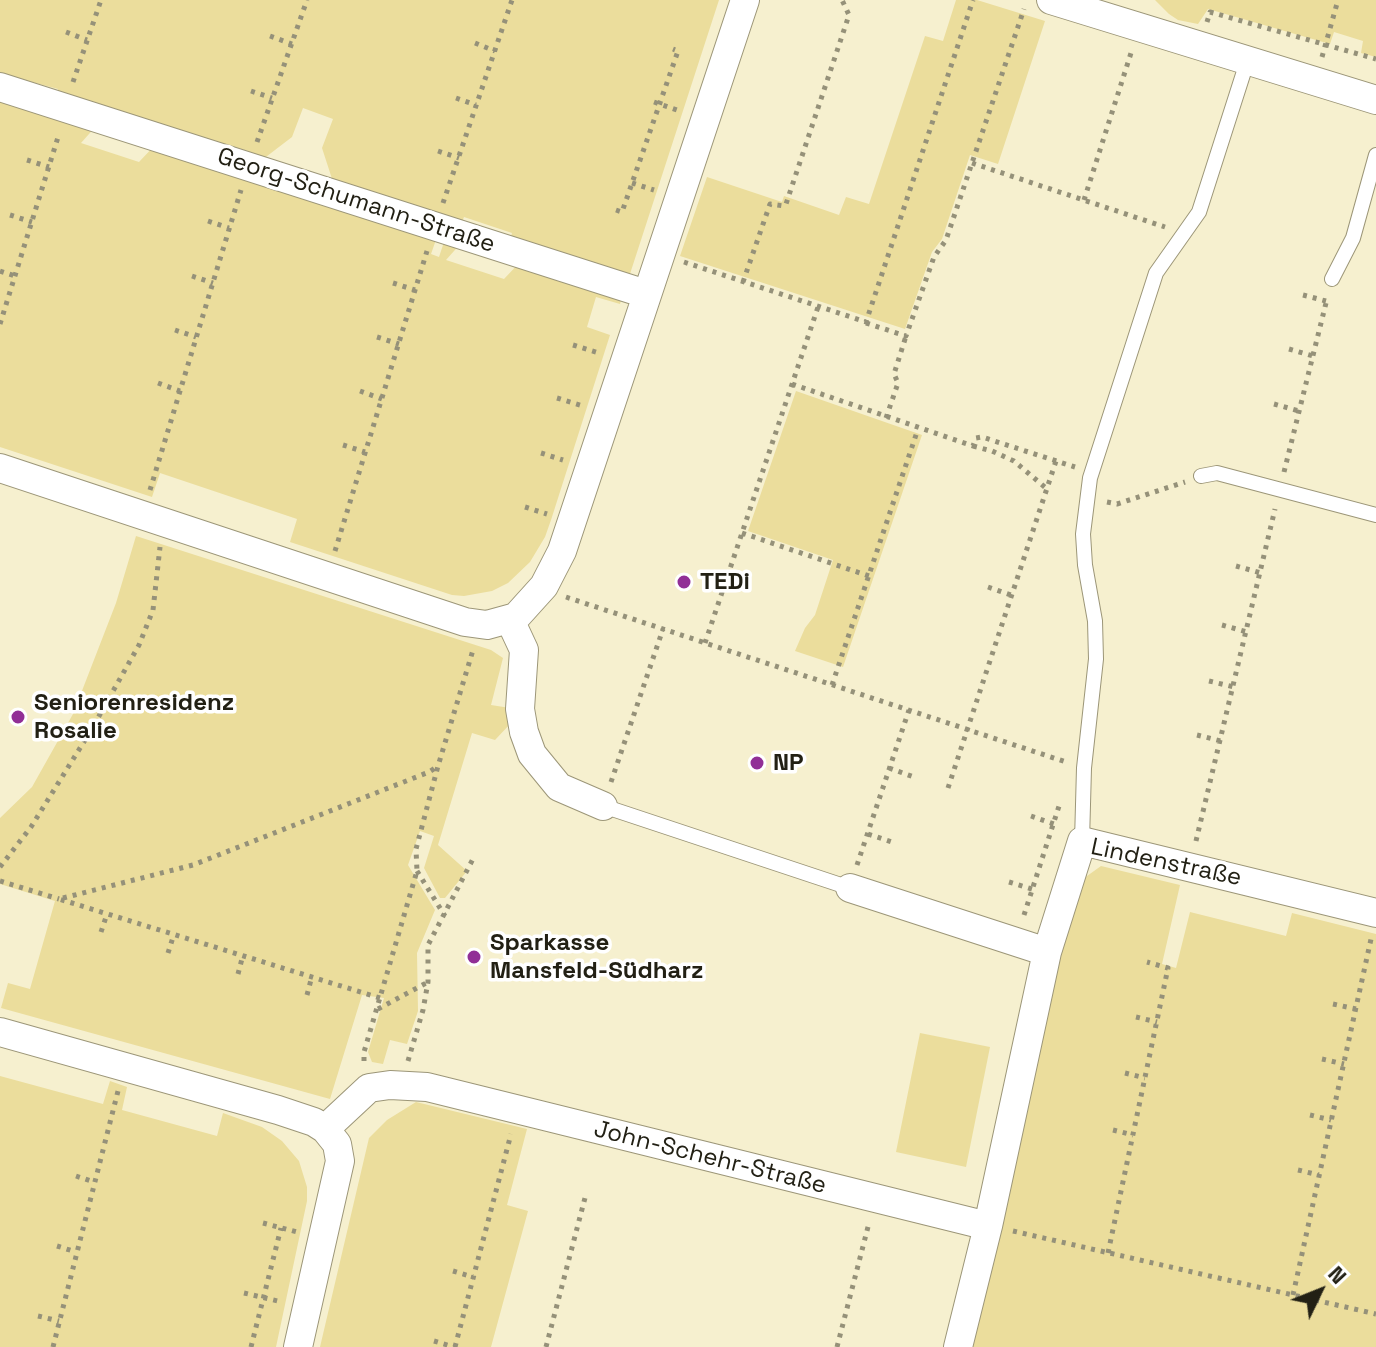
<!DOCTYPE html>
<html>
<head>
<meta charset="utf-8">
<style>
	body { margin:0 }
	#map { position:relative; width:1376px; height:1347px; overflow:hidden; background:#f6f0cf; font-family:"Space Grotesk",sans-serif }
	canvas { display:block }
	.north { position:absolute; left:1280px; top:1251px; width:80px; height:80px; -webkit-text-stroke:6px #fff; paint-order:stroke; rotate:47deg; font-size:22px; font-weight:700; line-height:32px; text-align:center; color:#222014 }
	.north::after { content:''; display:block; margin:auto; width:28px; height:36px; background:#222014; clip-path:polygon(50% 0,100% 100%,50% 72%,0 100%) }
</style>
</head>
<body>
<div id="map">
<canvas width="1376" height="1347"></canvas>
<div class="north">N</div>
</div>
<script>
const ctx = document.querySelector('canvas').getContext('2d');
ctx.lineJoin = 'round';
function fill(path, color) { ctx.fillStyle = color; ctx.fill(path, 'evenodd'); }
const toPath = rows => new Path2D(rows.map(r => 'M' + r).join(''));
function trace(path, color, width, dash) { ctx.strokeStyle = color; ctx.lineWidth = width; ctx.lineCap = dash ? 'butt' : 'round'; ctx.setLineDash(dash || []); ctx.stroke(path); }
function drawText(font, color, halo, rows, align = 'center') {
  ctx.font = font + ' "Space Grotesk",sans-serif'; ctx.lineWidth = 7; ctx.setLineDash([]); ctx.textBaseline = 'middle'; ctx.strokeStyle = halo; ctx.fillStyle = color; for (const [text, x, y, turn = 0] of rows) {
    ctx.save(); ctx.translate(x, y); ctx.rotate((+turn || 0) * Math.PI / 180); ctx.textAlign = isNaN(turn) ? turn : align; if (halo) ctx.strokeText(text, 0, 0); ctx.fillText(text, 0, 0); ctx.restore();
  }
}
const green = toPath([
	[0,0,719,0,628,280,509,243,512,233,464,217,460,227,335,188,322,148,333,119,303,108,292,137,258,163,246,159,248,151,56,98,58,89,32,82,29,89,0,80],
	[956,0,977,0,1045,21,998,164,970,155,942,239,932,252,905,329,680,256,707,177,782,202,784,196,839,215,846,197,869,204,925,36,943,41],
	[1155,0,1376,0,1376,57,1361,53,1363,41,1334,32,1330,44,1208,9,1198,24,1178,20,1169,14],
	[0,94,97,125,81,143,139,162,157,143,438,234,431,254,439,257,446,236,462,242,446,260,504,279,521,261,623,293,620,304,596,297,587,327,610,335,551,520,545,537,530,562,508,583,492,591,464,596,452,595,290,542,297,519,160,473,152,497,0,447],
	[796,391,922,435,843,667,795,651,805,628,815,615,833,560,748,531],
	[136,536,491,650,503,658,491,705,510,708,511,723,495,740,472,733,438,845,467,871,445,898,440,898,424,868,434,836,420,831,408,865,435,910,417,953,418,1011,407,1044,390,1040,383,1064,372,1062,368,1052,384,998,362,995,330,1099,1,1008,8,983,30,989,55,901,0,884,0,818,32,787,73,714,116,603],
	[1101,866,1180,885,1162,964,1176,968,1190,912,1286,936,1292,913,1376,934,1376,1347,966,1347,1046,979,1080,881],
	[920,1033,990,1047,966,1167,896,1152],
	[0,1076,103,1104,110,1081,127,1087,122,1110,217,1136,223,1113,262,1127,282,1141,299,1161,307,1187,307,1201,276,1347,0,1347],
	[416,1102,527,1129,507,1205,528,1211,491,1347,320,1347,369,1138,387,1120]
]);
const path = toPath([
	[1207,22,1210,12,1376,59],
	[66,32,87,40],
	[270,36,292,44],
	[475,43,495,51],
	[1322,57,1338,0],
	[73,82,101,0],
	[251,91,272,98],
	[456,98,476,105],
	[654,102,680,111],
	[257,142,307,0],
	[438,151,459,158],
	[27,160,49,167],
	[972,163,1165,227],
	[632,183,654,190],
	[1084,200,1131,53],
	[443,203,512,0],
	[616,210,622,212,678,51,673,49],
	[10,215,32,222],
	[208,221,229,228],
	[684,262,866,322,973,0],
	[0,271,15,276],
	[192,276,213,283],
	[743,282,770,204,784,206,786,204,849,15,842,0],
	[393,283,415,290],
	[1303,295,1326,301],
	[866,323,906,336,934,257,946,240,1024,9],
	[0,324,59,134],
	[175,330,196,337],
	[377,337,399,344],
	[573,345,599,353],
	[1289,349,1313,356],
	[158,383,180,391],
	[792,384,973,446,976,438,982,437,1075,467],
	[360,391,382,399],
	[557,398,583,406],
	[1274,404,1299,411],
	[886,418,898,383,894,374,906,336],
	[343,445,365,452],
	[973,446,992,451,1014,461,1047,489],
	[541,453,563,460],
	[1284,472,1327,299],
	[150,490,241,190],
	[1107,502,1117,504,1185,482],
	[525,507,547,514],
	[742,533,869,576],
	[335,551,427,251],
	[1236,566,1261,573],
	[988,587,1011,595],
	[566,597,1066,762],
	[1222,625,1247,632],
	[705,643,818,307],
	[1209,681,1234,687],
	[832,685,918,429],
	[1197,735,1221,741],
	[889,768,914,777],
	[611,782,663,629],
	[948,788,1056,461],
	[1031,816,1054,824],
	[868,834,892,842],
	[1196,841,1275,509],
	[857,865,909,710],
	[0,867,31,827,90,732,139,645,153,610,160,547],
	[417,871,445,916],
	[0,881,59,899],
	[1009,882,1032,889],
	[1024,915,1060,803],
	[101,932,107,914],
	[168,953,174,934],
	[238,974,243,955],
	[307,995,312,976],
	[380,998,59,899,193,865,429,772,438,766],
	[1333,1004,1356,1009],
	[378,1009,428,982],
	[1136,1017,1157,1022],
	[1322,1059,1344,1064],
	[364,1061,364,1052,417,871,416,849,438,766,473,650],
	[408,1061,423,1010,428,982,428,945,474,857],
	[1125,1073,1145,1078],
	[1310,1115,1331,1120],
	[1113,1130,1133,1135],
	[1298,1170,1319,1175],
	[76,1176,94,1182],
	[263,1223,297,1232],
	[1013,1231,1376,1314],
	[57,1246,76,1252],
	[1108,1253,1168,968,1147,962],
	[453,1271,473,1277],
	[244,1293,282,1302],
	[1293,1295,1371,939],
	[38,1316,59,1321],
	[434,1341,454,1347],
	[53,1347,118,1091],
	[251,1347,281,1228],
	[455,1347,511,1134],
	[546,1347,586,1194],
	[837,1347,869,1223]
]);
const lane = toPath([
	[1332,279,1353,238,1376,155],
	[1201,476,1217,473,1376,515],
	[603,806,850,888],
	[1082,841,1084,768,1096,659,1095,621,1085,565,1083,534,1090,478,1156,273,1199,212,1247,62]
]);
const street = toPath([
	[1051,0,1376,100],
	[0,87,646,294],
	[0,468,465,622,487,625,516,617,544,586,562,551,745,0],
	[510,620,524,650,520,709,524,732,532,754,559,787,603,806],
	[850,888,1047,952],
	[0,1032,278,1110,314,1122,325,1129,337,1144,340,1161,298,1347],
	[325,1129,369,1088,390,1085,427,1087,988,1226],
	[958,1347,988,1226,1047,952,1082,841,1376,913]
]);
const markers = [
	[684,582,8,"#912f96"],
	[18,717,8,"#912f96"],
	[757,763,8,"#912f96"],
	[474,957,8,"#912f96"]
];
const streetNames = [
	["Georg-Schumann-Straße",356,201,18],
	["Lindenstraße",1166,863,12],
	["John-Schehr-Straße",710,1158,14]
];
const poiNames = [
	["TEDi",700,582],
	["Seniorenresidenz",34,703],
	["Rosalie",34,731],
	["NP",773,763],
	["Sparkasse",490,943],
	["Mansfeld-Südharz",490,971]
];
fill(green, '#ebdd9c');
trace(lane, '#9c9678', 16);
trace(street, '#9c9678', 30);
trace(path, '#959179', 5, [4, 6]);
trace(lane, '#fff', 14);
trace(street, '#fff', 28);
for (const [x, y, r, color] of markers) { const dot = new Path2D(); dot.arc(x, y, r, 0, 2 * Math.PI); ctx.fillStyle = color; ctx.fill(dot); trace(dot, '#fff', 3); }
drawText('24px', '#222014', '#fff', streetNames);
drawText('bold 24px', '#222014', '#fff', poiNames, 'left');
</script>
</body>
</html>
